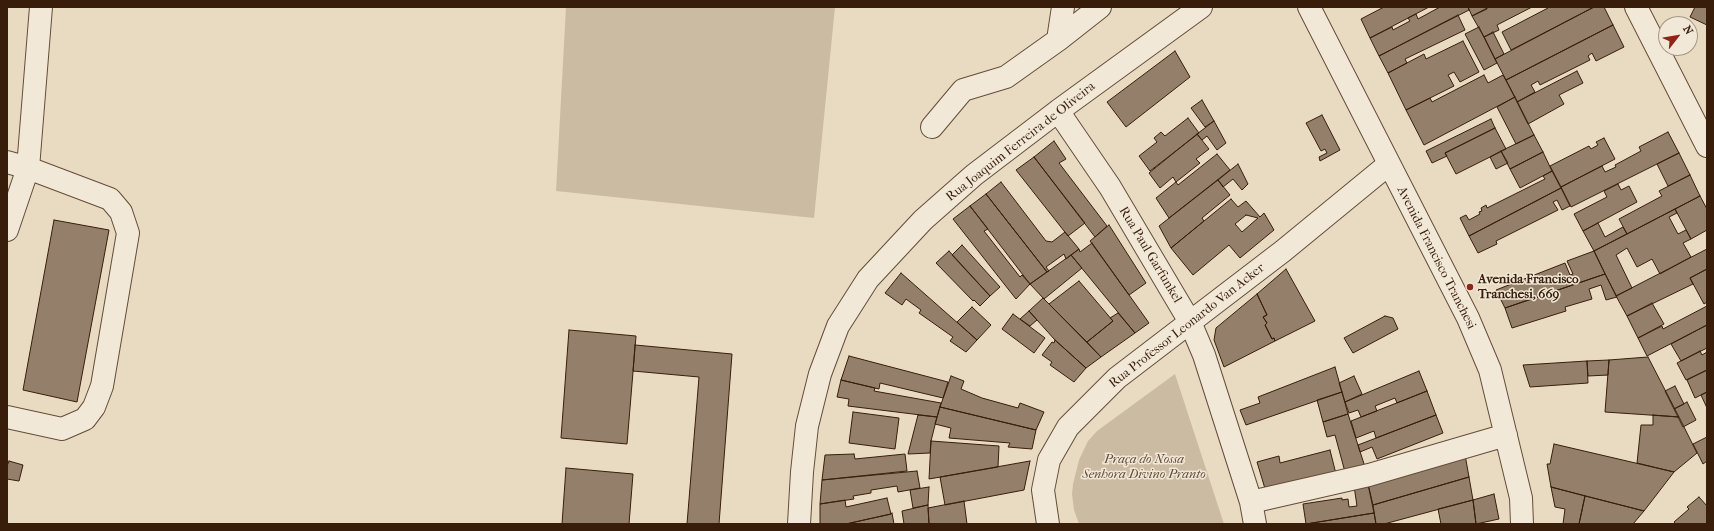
<!DOCTYPE html>
<html>
<head>
<meta charset="utf-8">
<style>
	body { margin:0 }
	#map { position:relative; width:1714px; height:531px; overflow:hidden; background:#e9dbc2; font-family:"IM FELL French Canon",serif }
	canvas { display:block }
	.frame { position:absolute; inset:0; border:8px solid #381d0b; pointer-events:none }
	.north { position:absolute; left:1658px; top:16px; width:40px; height:40px; box-sizing:border-box; background:#f1e8d7; border:1px solid #a79785; border-radius:50%; rotate:59deg; font-size:11px; font-weight:700; line-height:16px; text-align:center; color:#381d0b }
	.north::after { content:''; display:block; margin:auto; width:14px; height:18px; background:#8f2418; clip-path:polygon(50% 0,100% 100%,50% 72%,0 100%) }
</style>
</head>
<body>
<div id="map">
<canvas width="1714" height="531"></canvas>
<div class="frame"></div>
<div class="north">N</div>
</div>
<script>
const ctx = document.querySelector('canvas').getContext('2d');
ctx.lineJoin = 'round';
function fill(path, color) { ctx.fillStyle = color; ctx.fill(path, 'evenodd'); }
const toPath = rows => new Path2D(rows.map(r => 'M' + r).join(''));
function trace(path, color, width, dash) { ctx.strokeStyle = color; ctx.lineWidth = width; ctx.lineCap = dash ? 'butt' : 'round'; ctx.setLineDash(dash || []); ctx.stroke(path); }
function drawText(font, color, halo, rows, align = 'center') {
  ctx.font = font + ' "IM FELL French Canon",serif'; ctx.lineWidth = 3; ctx.setLineDash([]); ctx.textBaseline = 'middle'; ctx.strokeStyle = halo; ctx.fillStyle = color; for (const [text, x, y, turn = 0] of rows) {
    ctx.save(); ctx.translate(x, y); ctx.rotate((+turn || 0) * Math.PI / 180); ctx.textAlign = isNaN(turn) ? turn : align; if (halo) ctx.strokeText(text, 0, 0); ctx.fillText(text, 0, 0); ctx.restore();
  }
}
const green = toPath([
	[566,7,835,7,814,218,556,191],
	[1175,374,1224,524,1079,524,1074,510,1072,494,1073,484,1079,460,1088,441,1097,431]
]);
const building = toPath([
	[1384,7,1429,7,1370,38,1361,19,1384,7],
	[1440,7,1468,7,1469,10,1379,56,1370,38,1392,27,1393,30,1410,21,1408,18,1416,14,1418,19,1440,7],
	[1468,7,1486,7,1487,9,1472,16,1468,7],
	[1489,7,1532,7,1497,25,1499,30,1484,37,1472,16,1489,7],
	[1547,7,1594,7,1511,50,1502,32,1548,8,1547,7],
	[1594,7,1604,7,1613,25,1506,80,1495,59,1594,7],
	[1695,7,1707,7,1707,25,1690,17,1695,7],
	[1458,15,1465,30,1405,59,1407,63,1388,73,1379,56,1458,15],
	[1613,25,1624,47,1596,61,1592,53,1588,56,1590,60,1540,85,1538,81,1531,85,1535,92,1517,102,1506,80,1613,25],
	[1479,27,1497,63,1484,70,1465,34,1479,27],
	[1493,32,1504,54,1495,59,1484,37,1493,32],
	[1463,41,1479,72,1460,82,1454,72,1448,75,1454,86,1406,110,1388,73,1424,54,1426,59,1463,41],
	[1175,51,1190,77,1126,127,1107,102,1175,51],
	[1577,71,1583,83,1559,95,1564,104,1528,124,1517,102,1577,71],
	[1484,75,1488,83,1503,75,1515,97,1424,145,1406,110,1430,98,1432,102,1484,75],
	[1515,97,1534,135,1516,144,1497,107,1515,97],
	[1202,100,1214,121,1205,127,1191,108,1202,100],
	[1322,115,1340,150,1320,161,1319,157,1327,153,1325,149,1321,151,1306,123,1322,115],
	[1188,118,1199,133,1150,171,1139,156,1157,142,1154,138,1161,132,1165,136,1188,118],
	[1491,119,1495,128,1445,153,1447,156,1432,163,1426,151,1491,119],
	[1214,121,1226,143,1217,150,1207,136,1202,140,1197,134,1214,121],
	[1495,128,1506,149,1456,174,1445,153,1495,128],
	[1668,132,1679,153,1571,207,1561,187,1602,166,1605,172,1616,167,1615,165,1641,151,1639,147,1668,132],
	[1197,134,1209,149,1196,159,1200,163,1176,182,1173,177,1160,188,1149,173,1197,134],
	[1534,135,1543,152,1510,169,1501,151,1534,135],
	[1604,138,1615,159,1561,187,1550,166,1589,146,1591,149,1598,145,1596,142,1604,138],
	[1054,141,1066,159,1059,163,1107,226,1095,237,1034,157,1054,141],
	[1501,151,1508,163,1496,169,1490,157,1501,151],
	[1543,152,1552,171,1520,188,1510,169,1543,152],
	[1679,153,1690,175,1668,186,1657,164,1679,153],
	[1217,154,1230,170,1169,218,1156,198,1176,182,1178,185,1217,154],
	[1034,157,1085,223,1068,236,1016,170,1034,157],
	[1238,164,1248,184,1242,190,1233,179,1223,187,1218,180,1238,164],
	[1552,171,1561,188,1469,236,1460,218,1466,215,1469,220,1480,214,1479,212,1482,211,1481,208,1486,205,1487,208,1545,179,1543,176,1552,171],
	[1690,175,1700,196,1627,234,1619,219,1662,196,1659,191,1690,175],
	[1218,180,1230,195,1202,218,1204,221,1171,248,1159,226,1218,180],
	[1001,182,1046,241,1052,242,1065,232,1079,249,1066,259,1064,254,1046,267,1049,271,1047,272,986,194,1001,182],
	[1618,184,1621,190,1629,186,1637,202,1583,231,1574,214,1607,197,1604,191,1618,184],
	[1561,188,1570,206,1562,210,1557,200,1553,202,1558,210,1496,241,1497,244,1478,253,1469,236,1561,188],
	[986,194,1047,272,1030,284,970,206,986,194],
	[1700,196,1707,209,1707,230,1691,239,1675,209,1700,196],
	[1231,199,1238,207,1246,201,1260,217,1264,213,1274,230,1240,258,1229,245,1193,275,1171,248,1231,199],
	[1246,215,1258,218,1242,232,1235,224,1246,215],
	[970,206,988,229,984,231,1020,277,1022,275,1030,284,1016,299,953,219,970,206],
	[1675,209,1677,213,1669,217,1678,234,1686,230,1691,239,1683,243,1691,257,1660,274,1652,259,1637,267,1627,248,1616,255,1632,288,1616,296,1594,251,1675,209],
	[54,220,109,230,77,402,23,390,54,220],
	[1598,223,1605,237,1623,227,1627,234,1594,251,1583,231,1598,223],
	[1109,225,1146,283,1129,295,1090,241,1109,225],
	[1092,243,1149,323,1135,333,1071,255,1079,249,1080,252,1092,243],
	[962,245,1000,287,990,296,952,255,962,245],
	[1707,249,1707,269,1690,278,1693,284,1627,316,1616,296,1707,249],
	[949,251,990,296,980,306,974,300,973,301,936,263,949,251],
	[1594,251,1605,274,1505,308,1496,290,1565,263,1570,275,1573,274,1567,261,1594,251],
	[1071,255,1082,268,1044,299,1030,284,1071,255],
	[1286,269,1315,321,1275,341,1274,338,1272,339,1265,325,1267,323,1263,317,1267,315,1257,294,1286,269],
	[1707,269,1707,302,1704,304,1690,278,1707,269],
	[901,273,977,340,966,352,950,341,953,337,919,313,921,310,906,299,902,305,885,293,901,273],
	[1605,274,1617,297,1606,300,1601,285,1589,289,1592,299,1565,307,1566,311,1512,328,1505,308,1605,274],
	[1079,281,1113,321,1087,342,1049,304,1079,281],
	[1257,294,1267,315,1263,317,1267,323,1265,325,1272,339,1274,338,1275,341,1224,367,1214,340,1216,328,1257,294],
	[1043,298,1049,304,1101,357,1086,368,1055,340,1029,311,1043,298],
	[1652,303,1664,324,1638,338,1627,316,1652,303],
	[1707,306,1707,325,1647,356,1638,338,1662,326,1663,329,1707,306],
	[972,307,991,325,977,340,957,322,972,307],
	[1029,311,1037,320,1030,326,1020,319,1029,311],
	[1118,313,1135,333,1101,357,1087,342,1113,321,1110,318,1118,313],
	[1013,314,1045,338,1034,353,1002,329,1013,314],
	[1385,316,1393,318,1398,329,1353,353,1344,338,1385,316],
	[1707,325,1707,348,1681,361,1671,344,1707,325],
	[569,330,636,336,627,444,561,438,569,330],
	[1055,340,1086,368,1074,382,1050,365,1052,362,1042,355,1052,342,1054,343,1055,340],
	[635,345,732,354,719,524,687,524,699,377,633,371,635,345],
	[1700,351,1702,355,1707,352,1707,370,1686,380,1677,363,1700,351],
	[849,356,948,382,943,398,880,383,879,389,841,380,849,356],
	[1648,357,1679,417,1605,412,1609,360,1648,357],
	[1609,360,1608,375,1588,376,1587,361,1609,360],
	[1587,361,1588,383,1530,387,1523,365,1587,361],
	[1335,367,1342,392,1246,425,1240,410,1260,403,1258,397,1335,367],
	[1707,370,1707,392,1695,398,1687,380,1707,370],
	[1419,371,1427,391,1397,403,1395,398,1375,406,1377,411,1361,417,1358,410,1349,413,1345,402,1419,371],
	[951,376,964,381,961,389,982,398,1018,408,1020,403,1044,412,1036,430,940,407,951,376],
	[1354,376,1362,394,1345,402,1339,383,1354,376],
	[841,380,875,388,874,391,941,403,937,417,848,406,849,399,837,397,841,380],
	[1675,386,1684,404,1674,409,1665,391,1675,386],
	[1427,391,1436,415,1376,438,1374,431,1356,438,1351,421,1427,391],
	[1342,392,1348,414,1323,422,1317,400,1342,392],
	[1707,392,1707,408,1701,395,1707,392],
	[1687,402,1696,420,1683,427,1674,409,1687,402],
	[940,407,1036,430,1032,449,1008,447,1010,443,949,438,951,428,935,424,940,407],
	[853,412,899,418,895,449,849,443,853,412],
	[1348,414,1365,467,1345,472,1335,435,1327,437,1323,422,1348,414],
	[918,415,937,417,931,441,930,453,908,454,918,415],
	[1436,415,1443,433,1377,459,1372,447,1360,452,1358,445,1436,415],
	[1653,415,1679,417,1697,453,1674,472,1637,463,1641,425,1653,425,1653,415],
	[1707,437,1707,461,1703,464,1693,444,1707,437],
	[931,441,999,446,998,467,929,479,931,441],
	[1554,444,1674,472,1644,511,1551,487,1547,464,1550,464,1554,444],
	[1464,449,1469,477,1373,505,1368,484,1464,449],
	[1330,450,1336,474,1266,492,1257,462,1279,456,1280,463,1330,450],
	[854,454,855,459,905,454,907,471,822,480,825,455,854,454],
	[9,461,23,465,19,481,7,479,7,466,9,461],
	[1030,461,1024,490,945,505,940,477,1030,461],
	[566,468,633,474,629,524,562,524,566,468],
	[917,471,920,488,898,492,897,486,871,490,871,493,853,496,854,499,820,504,822,480,917,471],
	[1469,477,1473,500,1384,524,1376,524,1373,505,1469,477],
	[1368,484,1374,513,1306,524,1303,504,1342,498,1342,500,1348,499,1349,507,1357,506,1354,486,1368,484],
	[929,487,928,505,913,508,910,490,929,487],
	[1551,487,1585,496,1579,524,1563,524,1565,509,1555,507,1551,487],
	[1494,494,1499,519,1476,524,1473,500,1494,494],
	[1585,496,1644,511,1633,524,1579,524,1585,496],
	[1699,497,1707,506,1707,524,1676,524,1674,522,1689,509,1687,507,1699,497],
	[887,498,891,514,846,524,820,524,820,504,845,500,846,507,887,498],
	[1473,500,1476,524,1441,524,1438,509,1473,500],
	[964,501,967,524,929,524,928,508,964,501],
	[928,505,929,524,904,524,902,511,928,505],
	[892,513,894,524,846,524,891,514,892,513],
	[1374,513,1376,524,1306,524,1374,513]
]);
const minor = toPath([
	[1309,7,1468,318,1490,370,1521,498,1522,524],
	[1636,7,1707,146],
	[1058,40,1100,7],
	[1058,111,1110,187,1190,322,1204,355,1251,502,1255,524],
	[932,127,963,90,1006,77,1058,40,1063,7],
	[7,162,28,168,7,230],
	[7,417,62,429,85,419,94,407,102,386,128,233,121,212,110,199,28,168,41,7],
	[1251,502,1369,475,1506,435],
	[799,524,802,472,807,426,820,374,838,326,868,279,923,220,974,175,1058,111,1201,7],
	[1048,524,1043,490,1049,460,1068,427,1117,378,1283,251,1389,164]
]);
const markers = [
	[1470,287,4,"#8f2418"]
];
const streetNames = [
	["Rua Joaquim Ferreira de Oliveira",1021,142,-38],
	["Rua Paul Garfunkel",1150,255,59],
	["Avenida Francisco Tranchesi",1436,258,63],
	["Rua Professor Leonardo Van Acker",1187,326,-38]
];
const poiNames = [
	["Avenida Francisco",1478,280],
	["Tranchesi, 669",1478,295]
];
const parkNames = [
	["Praça do Nossa",1144,460],
	["Senhora Divino Pranto",1144,475]
];
fill(green, '#cbbba3');
fill(building, '#94806a');
trace(building, '#381d0b', 1);
trace(minor, '#644c39', 24);
trace(minor, '#f1e8d7', 22);
for (const [x, y, r, color] of markers) { const dot = new Path2D(); dot.arc(x, y, r, 0, 2 * Math.PI); ctx.fillStyle = color; ctx.fill(dot); trace(dot, '#f1e8d7', 1.5); }
drawText('13px', '#381d0b', '#f1e8d7', streetNames);
drawText('bold 13px', '#381d0b', '#f1e8d7', poiNames, 'left');
drawText('italic 13px', '#644c39', '#f1e8d7', parkNames);
</script>
</body>
</html>
